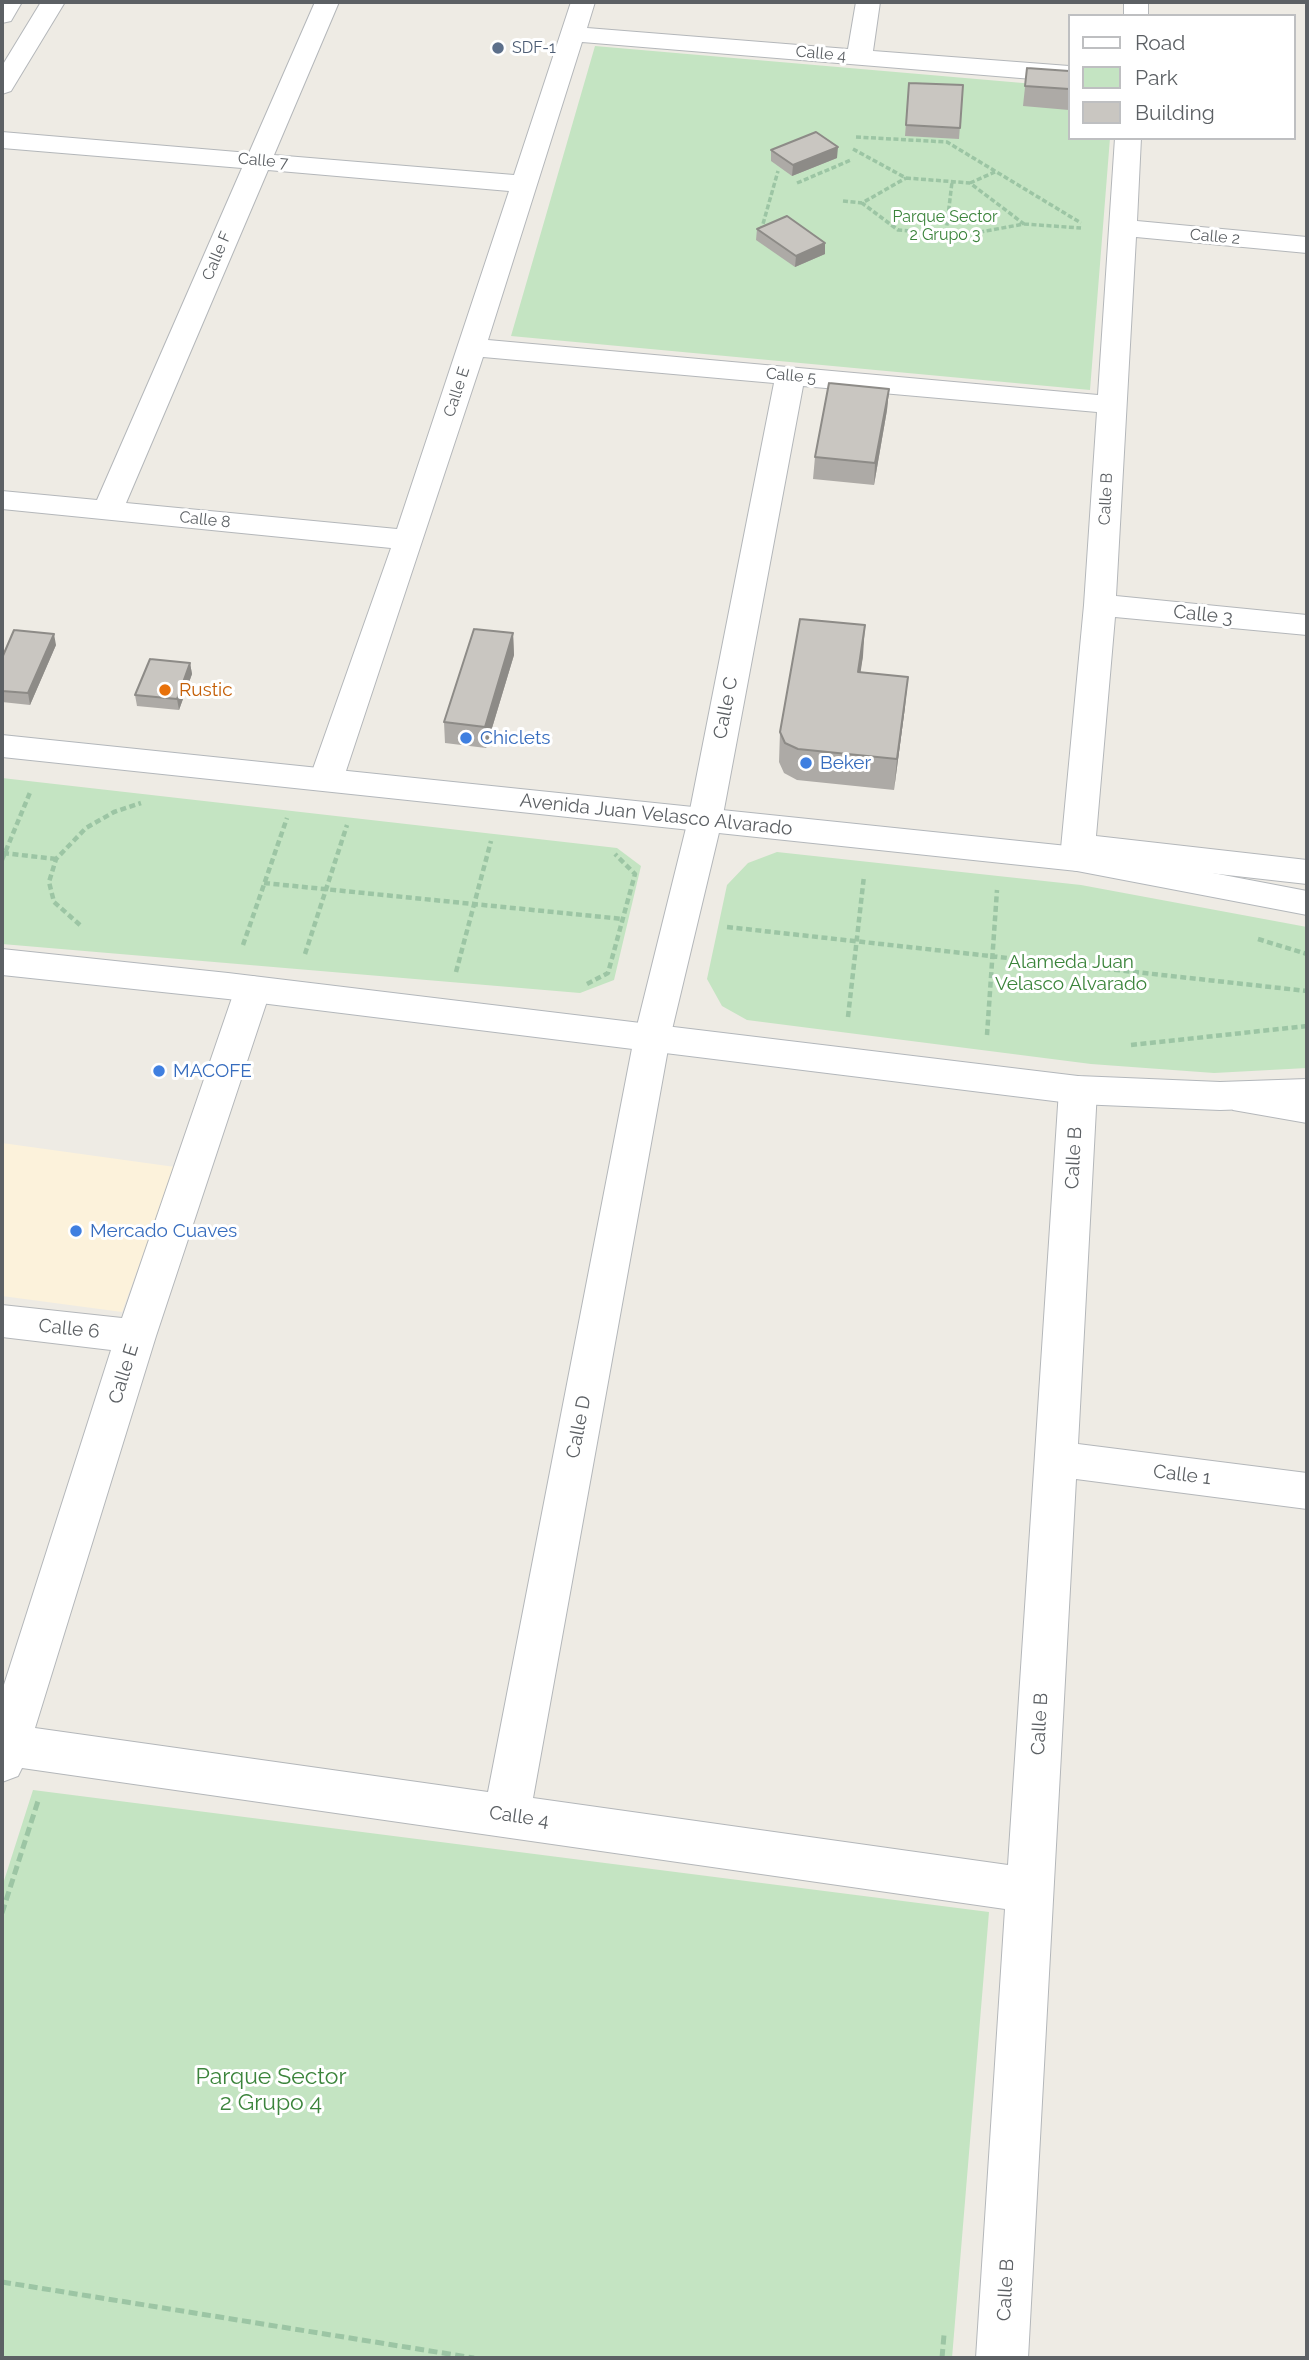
<!DOCTYPE html>
<html>
<head>
<meta charset="utf-8">
<style>
	body { margin:0 }
	#map { position:relative; width:1309px; height:2360px; overflow:hidden; background:#eeebe4; font-family:Raleway,sans-serif }
	canvas { display:block }
	.frame { position:absolute; inset:0; border:4px solid #5c6064; pointer-events:none }
	.legend { position:absolute; left:1068px; top:14px; width:228px; height:126px; box-sizing:border-box; background:#fff; border:2px solid #bebfc1; margin:0; padding:9px 12px; list-style:none; font-size:21px; color:#5c6064 }
	.legend li { display:flex; align-items:center; gap:14px; height:35px }
	.legend b { width:35px; border:2px solid #bebfc1 }
</style>
</head>
<body>
<div id="map">
<canvas width="1309" height="2360"></canvas>
<div class="frame"></div>
<ul class="legend">
<li><b style="height:9px;background:#fff"></b>Road</li>
<li><b style="height:19px;background:#c4e4c2"></b>Park</li>
<li><b style="height:19px;background:#c9c6c1"></b>Building</li>
</ul>
</div>
<script>
const ctx = document.querySelector('canvas').getContext('2d');
ctx.lineJoin = 'round';
function fill(path, color) { ctx.fillStyle = color; ctx.fill(path, 'evenodd'); }
const toPath = rows => new Path2D(rows.map(r => 'M' + r).join(''));
function trace(path, color, width, dash) { ctx.strokeStyle = color; ctx.lineWidth = width; ctx.lineCap = dash ? 'butt' : 'round'; ctx.setLineDash(dash || []); ctx.stroke(path); }
function drawText(font, color, halo, rows, align = 'center') {
  ctx.font = font + ' Raleway,sans-serif'; ctx.lineWidth = 6; ctx.setLineDash([]); ctx.textBaseline = 'middle'; ctx.strokeStyle = halo; ctx.fillStyle = color; for (const [text, x, y, turn = 0] of rows) {
    ctx.save(); ctx.translate(x, y); ctx.rotate((+turn || 0) * Math.PI / 180); ctx.textAlign = isNaN(turn) ? turn : align; if (halo) ctx.strokeText(text, 0, 0); ctx.fillText(text, 0, 0); ctx.restore();
  }
}
const commercial = toPath([
	[2,1143,175,1167,122,1312,2,1296]
]);
const green = toPath([
	[595,46,1069,87,1069,138,1110,138,1090,390,511,336],
	[2,778,617,848,641,866,614,980,580,993,2,944],
	[777,852,1081,885,1307,927,1307,1068,1214,1073,1091,1064,747,1020,722,1006,707,979,727,885,748,863],
	[33,1790,989,1912,952,2358,2,2358,2,1887]
]);
const pathFar2 = toPath([
	[856,137,947,142,1081,223],
	[853,149,906,178],
	[906,178,970,183,1024,224,964,235,898,230,862,203,906,178],
	[797,183,851,160],
	[970,183,995,172],
	[843,201,862,203],
	[1024,224,1081,228],
	[761,231,778,171],
	[946,233,952,182]
]);
const pathFar1 = toPath([
	[3,853,56,859],
	[2,860,31,790],
	[264,883,623,919],
	[80,925,54,902,49,882,56,859,86,828,114,812,141,803],
	[727,927,1307,991],
	[1258,939,1307,954],
	[243,945,287,818],
	[305,954,347,825],
	[456,972,491,841],
	[587,984,608,973,635,874,615,854],
	[848,1017,864,876],
	[987,1035,997,890],
	[1131,1045,1307,1026]
]);
const path = toPath([
	[2,1913,38,1801],
	[2,2282,474,2358],
	[942,2358,944,2335]
]);
const minor = toPath([
	[315,2,339,2,274,155,514,175,571,2,595,2,587,28,848,49,856,2,880,2,873,51,1069,66,1069,82,582,42,488,340,1098,395,1115,138,1141,138,1137,221,1307,237,1307,253,1136,237,1116,596,1307,615,1307,635,1115,617,1096,836,1307,860,1307,884,1094,860,1089,868,1077,871,1065,868,1060,859,1084,605,1097,412,803,386,722,820,670,1038,533,1798,1008,1865,1059,1090,1065,1080,1078,1076,1091,1080,1097,1090,1078,1444,1307,1473,1307,1509,1076,1479,1028,2358,976,2358,1005,1909,22,1768,18,1776,2,1782,2,1691,111,1350,2,1337,2,1305,122,1318,235,989,240,980,253,976,266,980,271,989,156,1336,35,1728,488,1792,634,1038,688,820,774,383,483,357,343,780,338,788,326,791,314,788,309,780,391,548,2,509,2,491,97,500,242,168,2,148,2,132,249,153,315,2],
	[268,170,509,191,397,529,126,503,268,170],
	[1124,2,1148,2,1148,16,1124,16,1124,2],
	[1246,1086,1307,1095,1307,1123,1233,1110,1227,1100,1233,1090,1246,1086]
]);
const tertiary = toPath([
	[2,2,22,2,11,21,2,23,2,2],
	[41,2,65,2,11,91,2,94,2,66,41,2]
]);
const secondary = toPath([
	[2,735,1077,847,1307,891,1307,915,1077,871,2,757,2,735],
	[2,949,228,973,1078,1076,1220,1082,1307,1079,1307,1107,1220,1110,1078,1104,228,999,2,975,2,949]
]);
const wall = toPath([
	[1027,68,1069,71,1069,110,1023,106],
	[909,83,963,85,959,139,905,136],
	[771,150,837,158,792,176,771,161],
	[757,229,825,254,795,267,756,240],
	[889,389,887,410,874,485,813,479,815,457],
	[513,633,514,655,486,748,445,743,444,722],
	[56,645,30,705,2,702,2,658],
	[863,656,860,672,905,707,894,790,797,780,784,773,779,762,780,732],
	[190,663,192,674,179,710,137,706,135,695]
]);
const shadedWall = toPath([
	[838,147,837,158,792,176,793,165],
	[825,243,825,254,795,267,796,256],
	[889,389,887,410,874,485,875,463],
	[865,625,863,656,856,703,858,672],
	[513,633,514,655,486,748,485,727],
	[54,634,56,645,30,705,28,693],
	[190,663,192,674,179,710,177,699],
	[908,677,905,707,894,790,897,759]
]);
const building = toPath([
	[1027,68,1069,71,1069,89,1025,86,1027,68],
	[909,83,963,85,960,128,906,125,909,83],
	[816,132,838,147,793,165,771,150,816,132],
	[787,216,825,243,796,256,757,229,787,216],
	[829,383,889,389,875,463,815,457,829,383],
	[800,619,865,625,858,672,908,677,897,759,798,749,785,743,780,732,800,619],
	[474,629,513,633,485,727,444,722,474,629],
	[14,630,54,634,28,693,2,691,2,658,14,630],
	[150,659,190,663,177,699,135,695,150,659]
]);
const markers = [
	[498,48,7,"#5c6f8a"],
	[165,690,7,"#e8710a"],
	[466,738,7,"#3f7fe0"],
	[806,763,7,"#3f7fe0"],
	[159,1071,7,"#3f7fe0"],
	[76,1231,7,"#3f7fe0"]
];
const farServicenames = [
	["SDF-1",512,48]
];
const farStreetnames = [
	["Calle 4",821,54,5],
	["Calle 7",263,161,5],
	["Calle 2",1215,237,5],
	["Calle F",217,256,-67],
	["Calle 5",791,376,5],
	["Calle E",457,392,-72],
	["Calle B",1106,499,-87],
	["Calle 8",205,520,6]
];
const farParknames = [
	["Parque Sector",945,217],
	["2 Grupo 3",945,235]
];
const streetNames = [
	["Calle 3",1203,615,6],
	["Calle C",726,708,-79],
	["Avenida Juan Velasco Alvarado",656,815,6],
	["Calle B",1074,1158,-87],
	["Calle 6",69,1329,6],
	["Calle E",124,1374,-73],
	["Calle D",579,1427,-79],
	["Calle 1",1182,1475,7],
	["Calle B",1040,1724,-87],
	["Calle 4",519,1817,8],
	["Calle B",1006,2290,-87]
];
const foodNames = [
	["Rustic",179,690]
];
const shopNames = [
	["Chiclets",480,738],
	["Beker",820,763],
	["MACOFE",173,1071],
	["Mercado Cuaves",90,1231]
];
const parkNames = [
	["Alameda Juan",1071,962],
	["Velasco Alvarado",1071,984]
];
const nearParknames = [
	["Parque Sector",271,2077],
	["2 Grupo 4",271,2103]
];
fill(commercial, '#fcf2db');
fill(green, '#c4e4c2');
trace(minor, '#b4b7ba', 2);
trace(tertiary, '#b4b7ba', 2);
trace(secondary, '#b3b7bb', 2);
trace(pathFar2, '#9cc5a4', 3.5, [5, 2.5]);
trace(pathFar1, '#9cc5a4', 4.5, [6, 3.5]);
trace(path, '#9cc5a4', 5, [9, 4.5]);
fill(minor, '#fff');
fill(tertiary, '#fff');
fill(secondary, '#fff');
fill(wall, '#adaaa6');
fill(shadedWall, '#8d8b87');
fill(building, '#c9c6c1');
trace(building, '#8d8b87', 2);
for (const [x, y, r, color] of markers) { const dot = new Path2D(); dot.arc(x, y, r, 0, 2 * Math.PI); ctx.fillStyle = color; ctx.fill(dot); trace(dot, '#fff', 2.5); }
drawText('16px', '#4e5e75', '#fff', farServicenames, 'left');
drawText('16px', '#5c6064', '#fff', farStreetnames);
drawText('16px', '#3b843b', '#fff', farParknames);
drawText('19px', '#5c6064', '#fff', streetNames);
drawText('19px', '#c56008', '#fff', foodNames, 'left');
drawText('19px', '#366cbe', '#fff', shopNames, 'left');
drawText('19px', '#3b843b', '#fff', parkNames);
drawText('23px', '#3b843b', '#fff', nearParknames);
</script>
</body>
</html>
